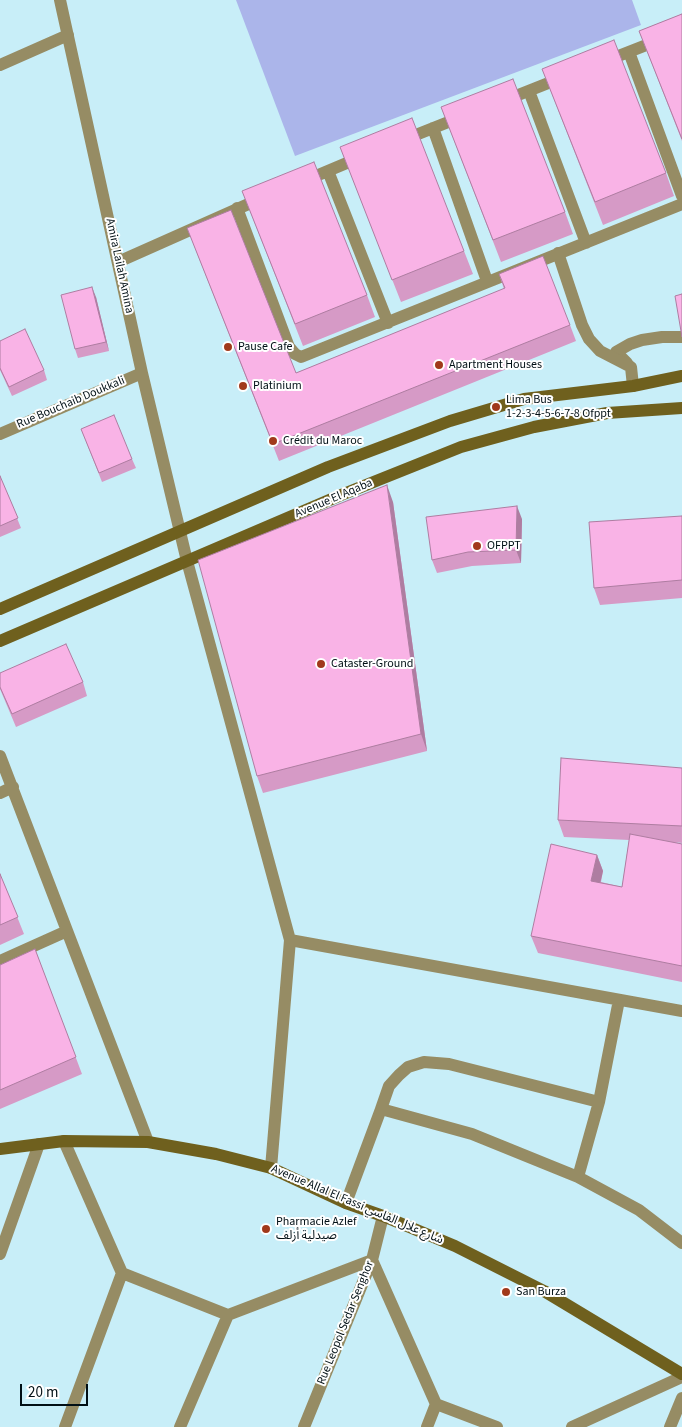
<!DOCTYPE html>
<html>
<head>
<meta charset="utf-8">
<style>
	body { margin:0 }
	#map { position:relative; width:682px; height:1427px; overflow:hidden; background:#c8eef8; font-family:"Source Sans 3",sans-serif }
	canvas { display:block }
	.scale { position:absolute; left:20px; top:1384px; width:68px; height:22px; box-sizing:border-box; border:2px solid #000f15; border-top:0; padding-left:6px; font-size:15px; line-height:18px; white-space:nowrap; color:#000f15; -webkit-text-stroke:4px #fff; paint-order:stroke }
</style>
</head>
<body>
<div id="map">
<canvas width="682" height="1427"></canvas>
<div class="scale">20 m</div>
</div>
<script>
const ctx = document.querySelector('canvas').getContext('2d');
ctx.lineJoin = 'round';
function fill(path, color) { ctx.fillStyle = color; ctx.fill(path, 'evenodd'); }
const toPath = rows => new Path2D(rows.map(r => 'M' + r).join(''));
function trace(path, color, width, dash) { ctx.strokeStyle = color; ctx.lineWidth = width; ctx.lineCap = dash ? 'butt' : 'round'; ctx.setLineDash(dash || []); ctx.stroke(path); }
function drawText(font, color, halo, rows, align = 'center') {
  ctx.font = font + ' "Source Sans 3","Noto Sans Arabic",sans-serif'; ctx.lineWidth = 4; ctx.setLineDash([]); ctx.textBaseline = 'middle'; ctx.strokeStyle = halo; ctx.fillStyle = color; for (const [text, x, y, turn = 0] of rows) {
    ctx.save(); ctx.translate(x, y); ctx.rotate((+turn || 0) * Math.PI / 180); ctx.textAlign = isNaN(turn) ? turn : align; if (halo) ctx.strokeText(text, 0, 0); ctx.fillText(text, 0, 0); ctx.restore();
  }
}
const green = toPath([
	[236,0,632,0,641,25,295,156]
]);
const lane = toPath([
	[627,363,616,352,630,344,642,340,662,337,682,337]
]);
const street = toPath([
	[60,0,142,373,187,561,290,940,271,1168],
	[629,52,682,196],
	[603,62,682,31],
	[0,65,68,35],
	[529,91,586,243],
	[503,101,561,78],
	[433,128,487,281],
	[403,140,461,117],
	[328,171,388,323],
	[304,181,361,157],
	[237,208,289,347,295,354,301,357,682,204],
	[558,253,582,325,589,339,600,351,631,367,633,386],
	[118,262,262,198],
	[0,434,142,373],
	[0,756,148,1142],
	[0,793,13,787],
	[290,940,682,1011],
	[0,961,67,931],
	[599,1102,449,1064,424,1062,408,1067,399,1075,389,1086,381,1109,472,1134,578,1177,639,1210,682,1243],
	[64,1141,122,1273,228,1315,372,1260,436,1404],
	[578,1177,599,1102,619,1000],
	[346,1203,381,1109],
	[0,1254,39,1144],
	[65,1427,122,1273],
	[180,1427,228,1315],
	[304,1427,372,1260,383,1216],
	[427,1427,436,1404,497,1427],
	[572,1427,682,1377],
	[670,1427,682,1398]
]);
const secondary = toPath([
	[0,609,328,467,450,421,524,399,633,386,682,376],
	[0,641,341,495,461,447,534,427,607,413,682,408],
	[0,1149,64,1141,148,1142,216,1154,271,1168,346,1203,383,1216,455,1246,544,1291,682,1374]
]);
const wall = toPath([
	[682,14,682,141,639,31],
	[542,69,666,173,674,196,603,225],
	[441,107,565,212,573,234,501,262],
	[340,147,464,251,473,274,401,302],
	[242,191,367,295,375,317,303,346],
	[187,228,296,373,504,289,499,274,570,325,576,341,279,461],
	[96,297,109,351,78,358,75,349],
	[0,341,44,370,47,380,12,396,0,370],
	[81,429,132,459,136,468,102,482],
	[0,476,21,528,0,537],
	[393,502,427,751,263,793,257,776],
	[682,516,682,598,600,605,594,588],
	[522,519,521,563,472,566,437,573,432,560],
	[0,673,83,682,87,696,16,727,0,689],
	[682,768,682,843,675,842,682,844,682,982,538,953,531,936,597,855,603,871,601,882,622,887,629,840,564,837,558,820],
	[0,874,24,934,0,945],
	[35,949,82,1074,0,1109,0,965]
]);
const shadedWall = toPath([
	[92,287,96,297,109,351,106,342],
	[387,485,393,502,427,751,421,734],
	[517,506,522,519,521,563,516,550],
	[597,855,603,871,597,897,591,881]
]);
const building = toPath([
	[682,14,682,139,639,31,682,14],
	[614,40,666,173,595,202,542,69,614,40],
	[513,79,565,212,493,240,441,107,513,79],
	[412,118,464,251,392,280,340,147,412,118],
	[314,162,367,295,295,324,242,191,314,162],
	[231,210,296,373,505,288,499,274,543,256,570,325,273,444,187,228,231,210],
	[92,287,106,342,75,349,61,295,92,287],
	[682,294,682,337,675,296,682,294],
	[25,329,44,370,9,387,0,368,0,341,25,329],
	[114,415,132,459,99,473,81,429,114,415],
	[0,476,18,518,0,526,0,476],
	[387,485,421,734,257,776,198,560,387,485],
	[517,506,516,550,468,552,432,560,426,517,517,506],
	[682,516,682,580,594,588,589,522,682,516],
	[66,644,83,682,12,714,0,687,0,673,66,644],
	[561,758,682,768,682,826,558,820,561,758],
	[630,834,682,844,682,966,531,936,551,844,597,855,591,881,622,887,630,834],
	[0,874,18,917,0,925,0,874],
	[35,949,76,1057,0,1090,0,965,35,949]
]);
const markers = [
	[228,347,5,"#a1391b"],
	[439,365,5,"#a1391b"],
	[243,386,5,"#a1391b"],
	[496,407,5,"#a1391b"],
	[273,441,5,"#a1391b"],
	[477,546,5,"#a1391b"],
	[321,664,5,"#a1391b"],
	[266,1229,5,"#a1391b"],
	[506,1292,5,"#a1391b"]
];
const streetNames = [
	["Amira Lailah Amina",119,266,78],
	["Rue Bouchaib Doukkali",71,403,-23],
	["Avenue El Aqaba",334,499,-23],
	["Avenue Allal El Fassi شارع علال الفاسي",357,1205,23],
	["Rue Leopol Sedar Senghor",346,1323,-68]
];
const poiNames = [
	["Pause Cafe",238,347],
	["Apartment Houses",449,365],
	["Platinium",253,386],
	["Lima Bus",506,400],
	["1-2-3-4-5-6-7-8 Ofppt",506,414],
	["Crédit du Maroc",283,441],
	["OFPPT",487,546],
	["Cataster-Ground",331,664],
	["Pharmacie Azlef",276,1222],
	["صيدلية أزلف",276,1236],
	["San Burza",516,1292]
];
fill(green, '#abb5ea');
trace(lane, '#968c64', 12);
trace(street, '#968c64', 12);
trace(secondary, '#6f601e', 12);
fill(wall, '#d69ac6');
fill(shadedWall, '#ae7da1');
fill(building, '#f9b3e6');
trace(building, '#ae7da1', 1);
for (const [x, y, r, color] of markers) { const dot = new Path2D(); dot.arc(x, y, r, 0, 2 * Math.PI); ctx.fillStyle = color; ctx.fill(dot); trace(dot, '#fff', 2); }
drawText('12px', '#000f15', '#fff', streetNames);
drawText('12px', '#000f15', '#fff', poiNames, 'left');
</script>
</body>
</html>
